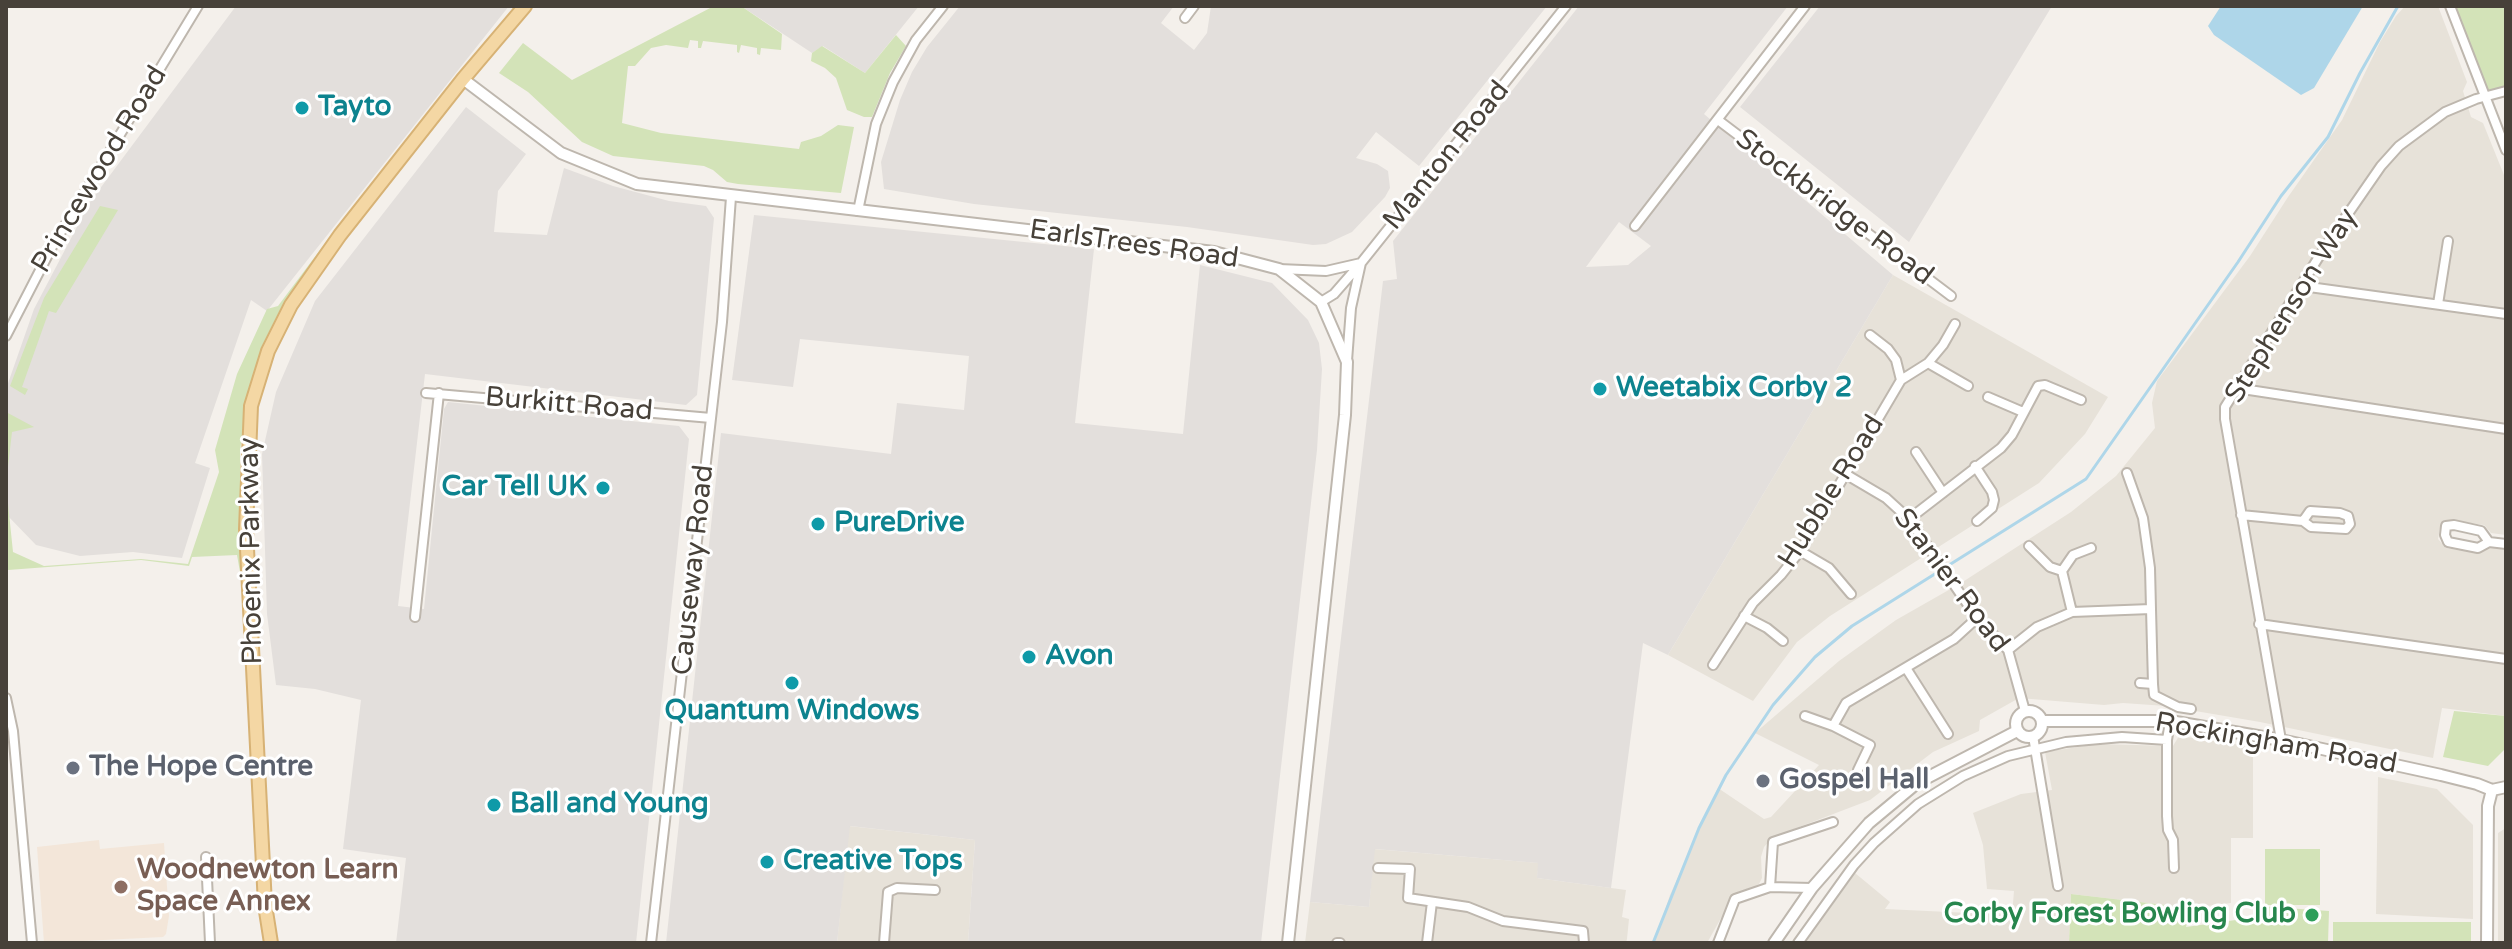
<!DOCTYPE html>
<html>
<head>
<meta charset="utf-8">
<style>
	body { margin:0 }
	#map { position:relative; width:2512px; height:949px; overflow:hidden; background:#f4f0eb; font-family:"Varela Round",sans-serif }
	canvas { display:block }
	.frame { position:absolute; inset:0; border:8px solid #474139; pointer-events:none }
</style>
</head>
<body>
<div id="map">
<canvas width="2512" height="949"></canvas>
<div class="frame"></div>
</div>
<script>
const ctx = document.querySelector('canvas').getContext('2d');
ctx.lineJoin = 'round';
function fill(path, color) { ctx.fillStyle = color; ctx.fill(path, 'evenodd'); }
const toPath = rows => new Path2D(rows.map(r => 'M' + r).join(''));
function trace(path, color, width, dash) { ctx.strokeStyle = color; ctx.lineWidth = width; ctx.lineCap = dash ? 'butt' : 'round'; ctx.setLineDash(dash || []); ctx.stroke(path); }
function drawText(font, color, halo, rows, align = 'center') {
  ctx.font = font + ' "Varela Round",sans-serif'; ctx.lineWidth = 6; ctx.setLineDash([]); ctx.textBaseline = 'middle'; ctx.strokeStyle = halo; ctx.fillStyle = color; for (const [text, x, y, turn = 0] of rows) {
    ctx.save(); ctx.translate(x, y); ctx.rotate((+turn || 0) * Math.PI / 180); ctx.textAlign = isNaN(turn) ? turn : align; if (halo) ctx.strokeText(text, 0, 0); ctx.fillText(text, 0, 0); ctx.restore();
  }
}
const residential = toPath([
	[2405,6,2438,6,2467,82,2463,91,2471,117,2483,123,2506,180,2506,535,2491,533,2484,525,2449,520,2440,528,2438,539,2446,548,2481,553,2489,547,2506,549,2506,716,2442,708,2433,758,2260,722,2166,706,2123,703,2104,705,2019,698,1980,720,1979,731,1933,752,1870,800,1773,837,1764,847,1761,857,1762,878,1759,884,1738,896,1725,911,1707,943,1654,943,1670,895,1718,788,1764,819,1771,817,1819,765,1755,733,1839,661,1896,620,1961,583,2071,512,2116,476,2155,428,2152,403,2157,381,2250,256,2288,197,2342,120,2380,42,2396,16],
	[1893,275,2108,397,2085,434,2039,483,1830,616,1797,642,1753,701,1668,655],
	[2179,736,2235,744,2253,749,2253,838,2231,838,2231,903,2191,908,2071,894,2069,943,1805,943,1855,873,1890,902,1885,909,2012,915,2014,891,1987,889,1983,845,1973,813,2021,794,2052,790,2045,752,2098,744,2173,746],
	[2378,777,2437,789,2473,825,2473,919,2376,914],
	[849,826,975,840,968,943,837,943],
	[2506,828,2506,943,2498,943,2498,833],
	[1374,849,1539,863,1537,878,1626,890,1622,917,1629,919,1627,939,1626,943,1305,943,1310,902,1369,907]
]);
const commercial = toPath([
	[99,840,100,849,164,843,169,916,166,934,163,937,44,943,37,847]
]);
const industrial = toPath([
	[236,6,509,6,267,311,251,300,195,463,210,468,182,558,133,552,80,556,36,545,6,514,6,389,34,309,90,202],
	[741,6,919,6,865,73,823,46,812,53],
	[960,6,1174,6,1161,23,1194,50,1207,33,1211,6,1547,6,1419,166,1376,132,1356,158,1377,164,1388,171,1390,188,1385,197,1352,232,1326,244,1313,245,1187,227,974,204,884,189,881,162,900,100,912,72,927,47],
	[1579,6,1788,6,1704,114,1893,275,1668,655,1643,643,1611,888,1537,878,1538,863,1375,849,1369,907,1310,902,1383,281,1397,279,1393,241],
	[1619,222,1651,246,1628,265,1586,267],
	[1820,6,2052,6,1909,242,1740,107],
	[466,107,526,154,498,191,494,232,547,235,564,168,613,186,669,201,706,206,714,218,697,395,686,405,425,374,398,606,424,609,444,409,448,402,679,426,689,439,636,943,396,943,406,858,343,849,361,700,315,689,276,685,267,614,262,454,276,392,315,301],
	[754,215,1094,249,1075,423,1183,434,1200,265,1272,283,1308,320,1319,343,1322,369,1317,450,1261,943,968,943,975,840,850,826,837,943,666,943,721,433,891,454,897,403,964,410,969,356,800,339,793,387,732,380]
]);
const green = toPath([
	[714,6,741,6,782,34,781,50,761,48,760,55,757,54,757,48,741,45,739,53,737,52,737,45,703,41,701,48,698,48,698,41,690,40,688,48,666,45,651,48,635,66,628,66,622,123,661,133,799,149,801,142,821,136,838,125,854,127,841,193,738,184,727,182,713,170,704,166,613,156,582,142,528,92,499,73,523,43,572,80],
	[2452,6,2506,6,2506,91,2485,97],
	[896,35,906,46,890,73,872,117,864,117,847,110,836,78,825,68,811,61,812,53,822,46,865,73],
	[100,206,118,210,56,313,49,311,22,387,28,389,25,395,10,386,44,298],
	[357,211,259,361,244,418,240,452,242,570,240,572,237,555,192,557,189,566,141,560,8,570,8,580,6,580,6,412,34,427,12,432,6,484,13,552,44,566,141,559,188,564,219,472,215,450,237,374,267,309,278,306,347,214],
	[2454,711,2506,716,2506,748,2488,766,2443,757],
	[2265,849,2320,849,2320,905,2265,905],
	[2071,894,2191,908,2186,927,2257,917,2257,906,2329,911,2328,943,2069,943],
	[2333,922,2471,922,2471,943,2333,943]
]);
const water = toPath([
	[2221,6,2363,6,2314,88,2301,95,2214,35,2208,26]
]);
const stream = toPath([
	[1653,943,1699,828,1726,775,1773,705,1815,657,1852,626,2086,479,2238,262,2281,196,2328,137,2360,73,2398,6]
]);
const minor = toPath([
	[2450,6,2506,150],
	[1185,18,1194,6],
	[1718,120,1951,296],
	[858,211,876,124,893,82,916,40,943,6],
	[1635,226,1805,6],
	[1279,269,1326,271,1361,263,1351,308,1347,361],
	[2302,286,2506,314],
	[1321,302,1334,294,1361,263,1566,6],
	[2438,304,2448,241],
	[1870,335,1888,349,1896,360,1901,380],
	[6,336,53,245,198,6],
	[1928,363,1968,386],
	[2236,388,2506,429],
	[426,393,711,418],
	[1988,397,2023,412],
	[1916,452,1943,493],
	[1975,466,1992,492,1994,500,1992,508,1977,521],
	[2127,473,2143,518,2150,568,2151,609],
	[1847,475,1886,498,1909,519,1977,618,2008,650,2025,711],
	[2241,515,2303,521,2311,527,2346,529,2350,524,2348,516,2340,513,2310,511,2303,521],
	[1909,519,2001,448,2012,435,2038,386,2045,385,2081,400],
	[2489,542,2481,531,2454,525,2446,526,2445,535,2448,542,2478,548,2489,542,2506,544],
	[2029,546,2050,567,2062,571],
	[1800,551,1829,568,1851,594],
	[2062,571,2072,612],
	[2062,571,2073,555,2091,548],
	[1744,616,1767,628,1783,641],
	[415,617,439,393],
	[2259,624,2506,659],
	[2008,650,2037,627,2072,612,2151,609,2153,684],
	[1713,665,1753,603,1781,575,1800,551,1901,380,1928,363,1943,345,1955,324],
	[1906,668,1948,734],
	[2140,683,2153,684,2154,695,2178,707,2191,709],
	[6,698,13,731,32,943],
	[1805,716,1833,726,1870,745,1858,770],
	[2170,721,2167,740,2167,816,2168,830,2173,840,2174,868],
	[1833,726,1846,703,1954,639,1977,618],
	[2033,736,2058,886],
	[2281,740,2225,419,2225,407,2325,247,2381,166,2399,146,2445,112,2476,99,2506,91],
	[206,857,210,943],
	[1378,868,1410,869,1408,898,1468,907,1503,921,1583,931,1584,943],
	[1770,887,1773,842,1833,822],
	[651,943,722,322,731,197],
	[884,943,888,892,897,888,935,890],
	[1337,943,1340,943],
	[1427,943,1432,902],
	[1718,943,1735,899,1770,887,1812,888],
	[1798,943,1854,865,1874,843,1918,804,1963,776,2008,756,2066,742,2122,737,2167,740]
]);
const tertiary = toPath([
	[463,79,561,153,637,184,1214,252,1279,269,1321,302,1347,362,1345,415,1288,943],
	'2016 724a13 13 0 1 1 26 0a13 13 0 1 1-26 0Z',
	[2042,721,2170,721,2281,740,2441,775,2477,784,2492,790,2506,787],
	[1774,943,1812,888,1869,823,1917,783,2017,731],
	[2487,943,2488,806,2492,790]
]);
const primary = toPath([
	[271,943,265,905,246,529,251,406,268,351,291,305,340,235,463,79,525,6]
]);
const markers = [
	[302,108,8,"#0f9aa8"],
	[1600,389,8,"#0f9aa8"],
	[603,488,8,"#0f9aa8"],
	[818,524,8,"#0f9aa8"],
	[1029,657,8,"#0f9aa8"],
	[792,683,8,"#0f9aa8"],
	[73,768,8,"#6b7280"],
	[1763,781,8,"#6b7280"],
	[494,805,8,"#0f9aa8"],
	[767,862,8,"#0f9aa8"],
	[121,887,8,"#8d6e63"],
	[2312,915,8,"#2e9e5b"]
];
const cultureNames = [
	["Tayto",318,108],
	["Weetabix Corby 2",1616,389],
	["Car Tell UK",587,488,"right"],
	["PureDrive",834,524],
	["Avon",1045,657],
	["Quantum Windows",792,712,"center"],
	["Ball and Young",510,805],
	["Creative Tops",783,862]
];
const streetNames = [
	["Manton Road",1447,156,-51],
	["Princewood Road",100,170,-59],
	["Stockbridge Road",1834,208,37],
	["EarlsTrees Road",1134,245,8],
	["Stephenson Way",2292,306,-58],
	["Burkitt Road",569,405,5],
	["Hubble Road",1832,492,-58],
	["Phoenix Parkway",252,551,-91],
	["Causeway Road",694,570,-84],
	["Stanier Road",1951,581,53],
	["Rockingham Road",2276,744,10]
];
const worshipNames = [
	["The Hope Centre",89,768],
	["Gospel Hall",1779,781]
];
const educationNames = [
	["Woodnewton Learn",137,871],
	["Space Annex",137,903]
];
const leisureNames = [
	["Corby Forest Bowling Club",2296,915]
];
fill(residential, '#e7e2d9');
fill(commercial, '#f3e6d9');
fill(industrial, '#e3dfdc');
fill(green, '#d3e3b8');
fill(water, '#aed6e9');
trace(stream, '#aed6e9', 3);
trace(minor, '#beb7ae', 12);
trace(tertiary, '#beb7ae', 14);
trace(primary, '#d7b275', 16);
trace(minor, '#fff', 8);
trace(tertiary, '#fff', 10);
trace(primary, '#f4d7a4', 12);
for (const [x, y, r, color] of markers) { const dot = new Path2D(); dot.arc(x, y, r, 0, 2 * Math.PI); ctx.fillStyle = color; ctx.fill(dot); trace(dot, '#fff', 3); }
drawText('bold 28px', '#0d838f', '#fff', cultureNames, 'left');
drawText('28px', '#474139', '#fff', streetNames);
drawText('bold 28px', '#5b616d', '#fff', worshipNames, 'left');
drawText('bold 28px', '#785e54', '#fff', educationNames, 'left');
drawText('bold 28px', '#27864d', '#fff', leisureNames, 'right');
</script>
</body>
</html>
